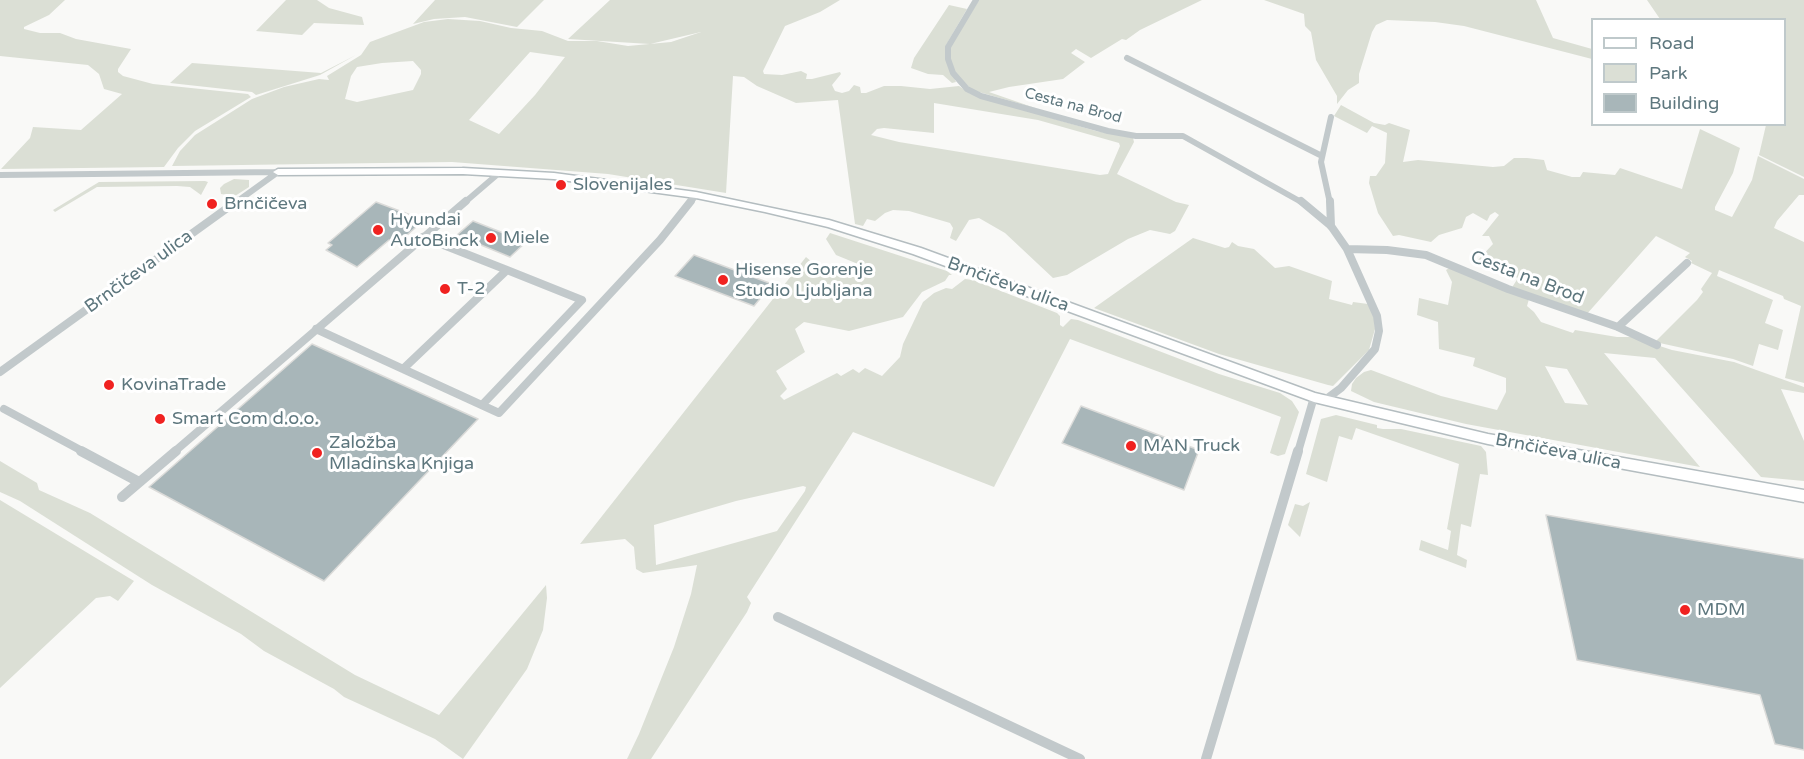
<!DOCTYPE html>
<html>
<head>
<meta charset="utf-8">
<style>
	body { margin:0 }
	#map { position:relative; width:1804px; height:759px; overflow:hidden; background:#f9f9f7; font-family:"Varela Round",sans-serif }
	canvas { display:block }
	.legend { position:absolute; left:1591px; top:18px; width:195px; height:108px; box-sizing:border-box; background:#fff; border:2px solid #bfc9cb; margin:0; padding:8px 10px; list-style:none; font-size:18px; color:#5e777e }
	.legend li { display:flex; align-items:center; gap:12px; height:30px }
	.legend b { width:30px; border:2px solid #bfc9cb }
</style>
</head>
<body>
<div id="map">
<canvas width="1804" height="759"></canvas>
<ul class="legend">
<li><b style="height:8px;background:#fff"></b>Road</li>
<li><b style="height:16px;background:#dbdfd5"></b>Park</li>
<li><b style="height:16px;background:#a8b6b9"></b>Building</li>
</ul>
</div>
<script>
const ctx = document.querySelector('canvas').getContext('2d');
ctx.lineJoin = 'round';
function fill(path, color) { ctx.fillStyle = color; ctx.fill(path, 'evenodd'); }
const toPath = rows => new Path2D(rows.map(r => 'M' + r).join(''));
function trace(path, color, width, dash) { ctx.strokeStyle = color; ctx.lineWidth = width; ctx.lineCap = dash ? 'butt' : 'round'; ctx.setLineDash(dash || []); ctx.stroke(path); }
function drawText(font, color, halo, rows, align = 'center') {
  ctx.font = font + ' "Varela Round",sans-serif'; ctx.lineWidth = 6; ctx.setLineDash([]); ctx.textBaseline = 'middle'; ctx.strokeStyle = halo; ctx.fillStyle = color; for (const [text, x, y, turn = 0] of rows) {
    ctx.save(); ctx.translate(x, y); ctx.rotate((+turn || 0) * Math.PI / 180); ctx.textAlign = isNaN(turn) ? turn : align; if (halo) ctx.strokeText(text, 0, 0); ctx.fillText(text, 0, 0); ctx.restore();
  }
}
const green = toPath([
	[0,0,65,0,49,15,24,27,24,29,40,33,60,33,76,39,131,49,118,69,118,72,123,76,153,84,248,94,251,97,195,131,178,148,164,167,1,169,30,138,33,127,81,130,122,94,104,89,99,74,88,65,0,56],
	[286,0,317,0,329,8,362,17,364,25,314,23,302,35,256,31],
	[435,0,544,0,517,27,465,17,434,19,413,24],
	[610,0,840,0,820,12,785,26,763,71,764,74,782,75,801,71,807,74,806,79,812,79,840,72,841,74,832,85,835,91,842,93,849,91,854,85,860,87,861,93,866,93,884,86,901,86,930,89,959,86,969,93,989,100,1096,131,1133,138,1134,142,1117,174,1176,202,1189,205,1175,231,1170,234,1150,230,1128,239,1067,275,1053,278,1005,233,979,218,969,220,956,241,950,238,953,228,950,223,909,211,893,210,885,213,875,221,867,219,863,226,855,224,838,100,796,103,757,86,744,77,733,76,726,193,608,174,452,162,172,166,180,151,195,135,252,99,284,87,319,79,329,80,327,76,361,55,370,42,424,22,448,19,480,21,511,28,542,31,568,41,597,41,628,46,671,42,701,32,650,44,568,39],
	[530,52,565,57,535,95,499,134,469,120],
	[413,61,421,70,421,74,413,90,357,102,345,99,351,76,357,67,382,63],
	[934,103,1038,120,1119,143,1120,146,1108,174,1100,175,899,142,871,135,877,129,884,128,934,133],
	[979,0,1202,0,1140,30,1126,40,1122,39,1091,58,1076,49,1071,53,1085,62,1063,79,1009,87,989,92,1038,109,972,90,956,74,950,61,951,46],
	[1264,0,1536,0,1553,38,1592,49,1592,59,1464,26,1435,22,1387,20,1376,25,1372,32,1359,74,1359,83,1348,90,1337,104,1337,96,1316,60,1311,32,1305,26,1304,14],
	[1647,0,1804,0,1804,177,1759,155,1766,125,1784,124,1784,20,1660,19],
	[949,5,967,9,946,45,946,59,956,82,952,83,943,75,928,74,911,68,914,58],
	[356,55,320,75,256,95,252,92,170,83,192,63,321,73],
	[1341,105,1374,123,1385,125,1389,123,1410,130,1403,162,1418,160,1493,167,1504,166,1514,158,1527,158,1544,160,1547,170,1572,177,1580,177,1583,172,1615,175,1620,168,1682,189,1700,129,1740,148,1733,173,1715,207,1715,210,1732,217,1752,180,1758,156,1804,179,1804,195,1799,195,1777,221,1774,228,1804,242,1804,383,1785,378,1801,306,1784,299,1783,296,1719,270,1717,276,1773,300,1765,323,1783,330,1778,350,1759,344,1753,366,1733,359,1655,342,1697,300,1703,292,1701,289,1712,273,1691,263,1692,261,1685,257,1690,253,1656,236,1586,315,1511,289,1518,278,1479,263,1478,260,1493,244,1489,236,1482,236,1499,215,1495,212,1490,215,1487,221,1473,213,1466,217,1462,228,1439,235,1431,242,1399,235,1393,236,1378,213,1369,183,1370,176,1376,176,1385,163,1387,133,1372,126,1367,133,1334,116],
	[234,179,249,180,249,187,235,196,221,194,220,188,224,184],
	[205,181,208,182,201,195,190,187,177,186,97,187,55,212,53,210,99,182],
	[830,233,947,271,952,275,949,275,945,281,922,292,903,317,849,331,804,322,795,329,805,352,776,371,787,389,780,396,784,400,837,373,841,376,853,369,859,373,865,368,882,376,900,357,903,344,923,302,934,293,946,288,952,289,965,279,973,280,1057,313,1060,316,1060,325,1063,327,1071,319,1078,320,1219,374,1280,393,1292,401,1299,412,1285,454,1278,456,1270,453,1281,417,1070,339,994,487,853,432,747,597,751,603,747,612,651,759,627,759,639,734,674,647,691,594,697,565,643,573,636,569,634,547,625,539,580,544,806,257,813,263,850,276,855,271,858,264,836,255,826,239],
	[803,486,806,487,805,491,777,531,656,565,654,525,736,501],
	[1193,238,1225,248,1229,247,1232,242,1238,246,1254,249,1275,268,1289,266,1332,281,1329,299,1352,305,1353,302,1368,304,1374,317,1375,329,1369,350,1333,386,1328,385,1219,354,1094,308],
	[1451,267,1529,299,1527,306,1534,312,1541,322,1573,333,1575,330,1617,337,1632,337,1672,350,1734,362,1804,387,1804,393,1781,389,1804,441,1804,481,1761,477,1655,358,1604,353,1700,467,1466,424,1374,402,1351,391,1352,384,1356,378,1364,372,1371,370,1441,396,1497,410,1506,392,1506,378,1473,366,1475,358,1439,349,1438,322,1417,315,1419,298,1448,305,1452,282,1446,270],
	[1545,366,1567,369,1588,405,1565,403],
	[1336,415,1377,425,1377,428,1383,429,1401,429,1481,446,1486,452,1488,475,1480,474,1471,527,1461,524,1457,555,1467,560,1466,568,1419,550,1421,540,1448,550,1451,531,1447,529,1459,464,1356,428,1352,440,1339,436,1327,482,1306,474,1321,419],
	[0,461,37,483,39,490,90,513,355,675,439,715,546,585,547,598,543,630,527,669,463,759,435,739,344,697,334,689,264,651,241,634,152,585,20,501,0,492],
	[0,500,134,581,118,601,110,596,96,598,0,688],
	[1310,502,1300,537,1288,525,1295,504,1303,506]
]);
const building = toPath([
	[376,202,424,220,398,243,389,240,357,267,326,250,332,245,328,243,376,202],
	[473,221,526,242,510,257,457,235,473,221],
	[694,255,772,284,754,306,675,276,694,255],
	[312,344,478,419,324,581,149,487,312,344],
	[1081,406,1199,450,1184,490,1062,443,1081,406],
	[1546,515,1804,559,1804,750,1775,744,1760,695,1577,660,1546,515]
]);
const streetFar2 = toPath([
	[976,0,948,47,948,59,953,73,967,89,981,96,1108,131,1136,136,1183,136,1303,203],
	[1127,58,1322,156],
	[0,175,278,172],
	[235,203,278,172],
	[464,203,499,173],
	[690,203,696,195],
	[1330,203,1321,162,1331,117]
]);
const streetFar1 = toPath([
	[1301,201,1331,226,1347,249,1377,316,1379,331,1375,349,1341,388,1325,400],
	[1330,201,1331,226],
	[1347,249,1387,250,1426,255,1508,289,1618,327,1657,345],
	[1618,327,1687,263],
	[316,329,403,369,507,270,423,237],
	[403,369,499,413,660,240,691,201],
	[0,372,237,201],
	[482,405,582,300,507,270],
	[4,409,84,452],
	[174,452,466,201],
	[1298,452,1314,397]
]);
const street = toPath([
	[81,451,139,482],
	[122,497,176,451],
	[778,617,1080,759],
	[1206,759,1298,451]
]);
const secondary = toPath([
	[463,168,554,173,696,192,829,220,921,248,1315,393,1488,434,1804,490,1804,502,1488,444,1314,402,913,254,828,227,765,212,696,198,554,179,463,174,278,175,273,172,278,169,463,168]
]);
const markers = [
	[561,185,6,"#f02220"],
	[212,204,6,"#f02220"],
	[378,230,6,"#f02220"],
	[491,238,6,"#f02220"],
	[723,280,6,"#f02220"],
	[445,289,6,"#f02220"],
	[109,385,6,"#f02220"],
	[160,419,6,"#f02220"],
	[1131,446,6,"#f02220"],
	[317,453,6,"#f02220"],
	[1685,610,6,"#f02220"]
];
const farStreetnames = [
	["Cesta na Brod",1073,106,15]
];
const poiNames = [
	["Slovenijales",573,185],
	["Brnčičeva",224,204],
	["Hyundai",390,220],
	["AutoBinck",390,241],
	["Miele",503,238],
	["Hisense Gorenje",735,270],
	["Studio Ljubljana",735,291],
	["T-2",457,289],
	["KovinaTrade",121,385],
	["Smart Com d.o.o.",172,419],
	["Založba",329,443],
	["Mladinska Knjiga",329,464],
	["MAN Truck",1143,446],
	["MDM",1697,610]
];
const streetNames = [
	["Brnčičeva ulica",139,272,-36],
	["Cesta na Brod",1527,278,21],
	["Brnčičeva ulica",1008,285,20],
	["Brnčičeva ulica",1558,452,11]
];
fill(green, '#dbdfd5');
fill(building, '#a8b6b9');
trace(building, '#dbdbd9', 1.5);
trace(secondary, '#b4bdc0', 3);
trace(streetFar2, '#c2c9cb', 6);
trace(streetFar1, '#c2c9cb', 8);
trace(street, '#c2c9cb', 10);
fill(secondary, '#fff');
for (const [x, y, r, color] of markers) { const dot = new Path2D(); dot.arc(x, y, r, 0, 2 * Math.PI); ctx.fillStyle = color; ctx.fill(dot); trace(dot, '#fff', 2); }
drawText('15px', '#5e777e', '#fff', farStreetnames);
drawText('18px', '#5e777e', '#fff', poiNames, 'left');
drawText('18px', '#5e777e', '#fff', streetNames);
</script>
</body>
</html>
